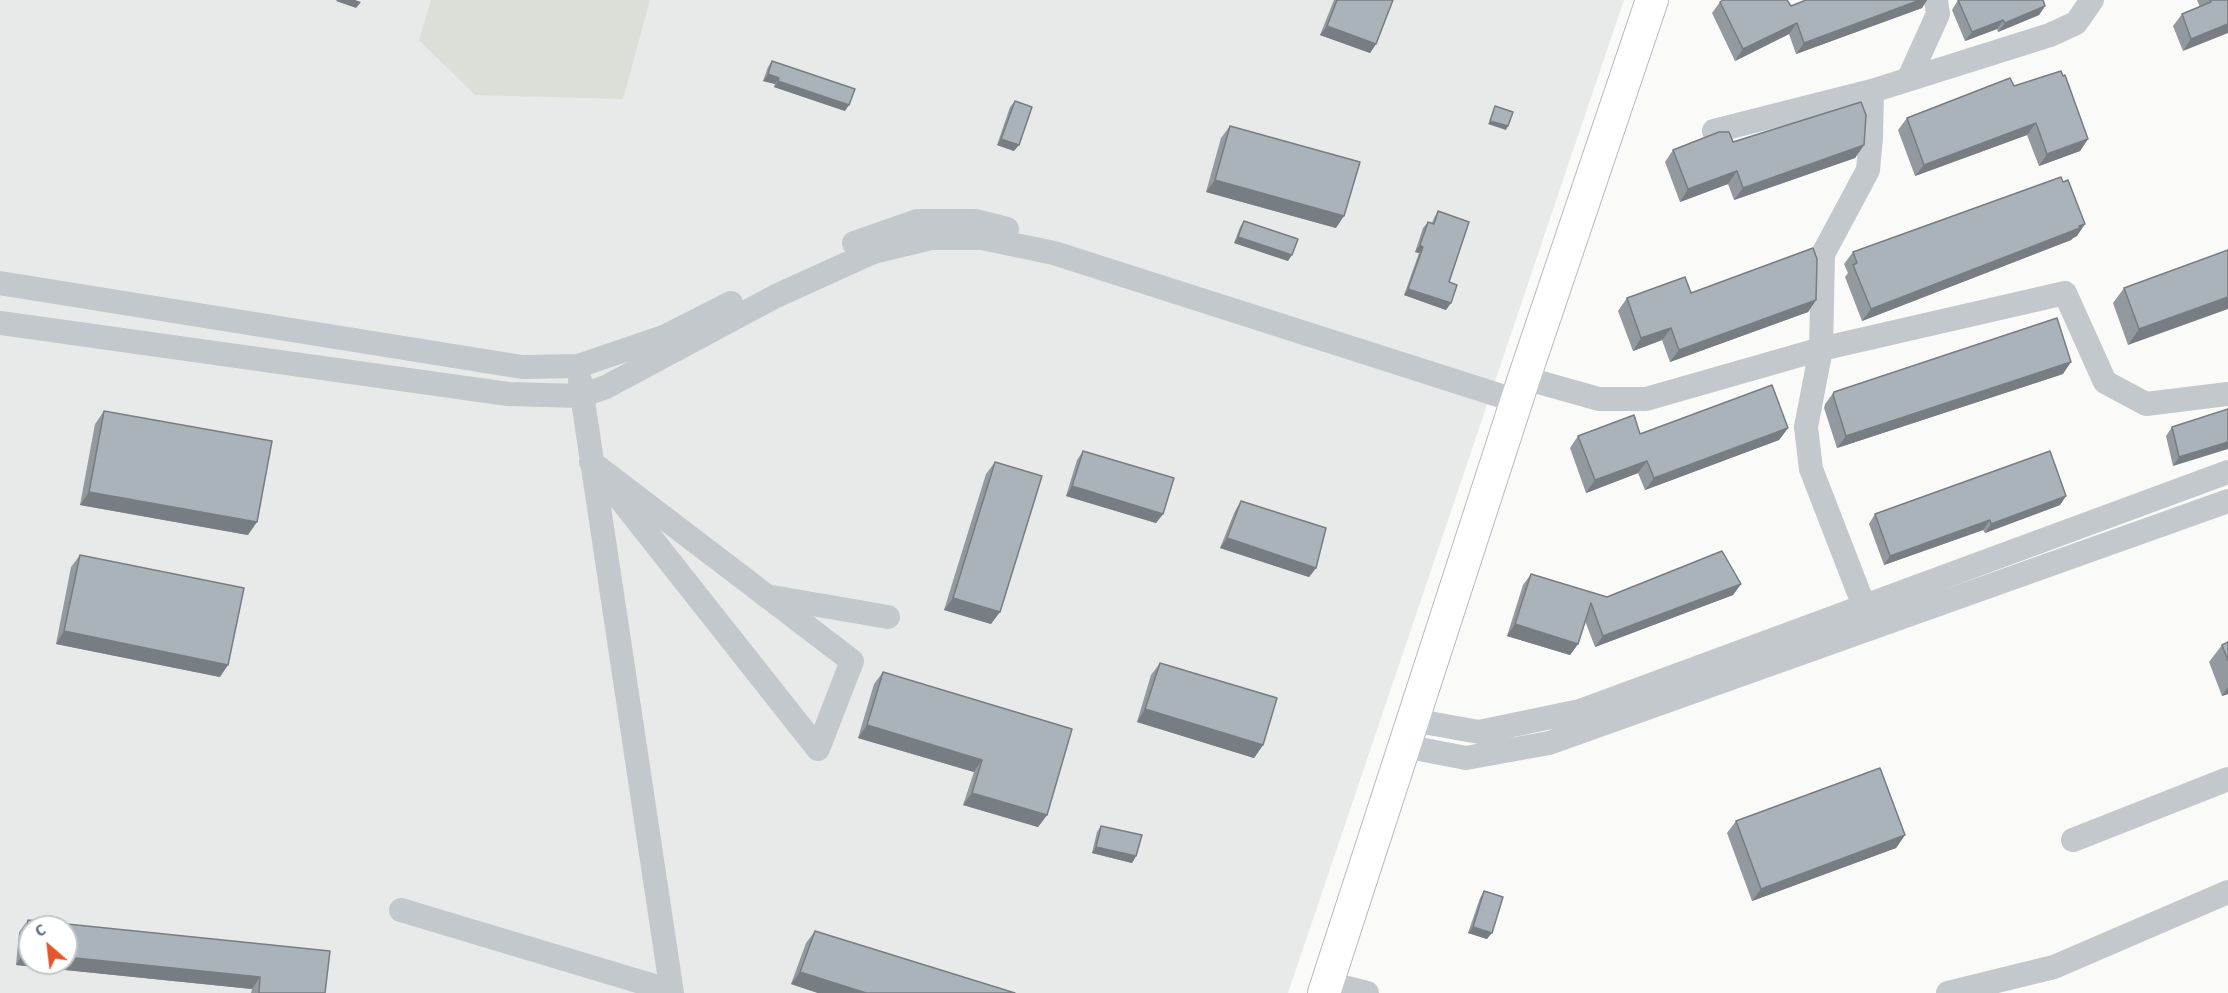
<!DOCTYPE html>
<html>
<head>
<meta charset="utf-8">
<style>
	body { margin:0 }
	#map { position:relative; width:2228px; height:993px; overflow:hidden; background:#fafaf8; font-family:"Fira Sans",sans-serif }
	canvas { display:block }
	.north { position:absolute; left:18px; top:915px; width:60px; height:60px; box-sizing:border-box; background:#fff; border:2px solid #c1c8cd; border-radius:50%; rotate:332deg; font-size:16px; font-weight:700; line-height:24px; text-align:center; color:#657683 }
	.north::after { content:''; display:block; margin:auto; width:21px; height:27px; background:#e4572e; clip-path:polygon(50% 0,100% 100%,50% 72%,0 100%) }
</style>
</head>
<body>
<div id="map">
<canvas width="2228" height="993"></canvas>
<div class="north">С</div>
</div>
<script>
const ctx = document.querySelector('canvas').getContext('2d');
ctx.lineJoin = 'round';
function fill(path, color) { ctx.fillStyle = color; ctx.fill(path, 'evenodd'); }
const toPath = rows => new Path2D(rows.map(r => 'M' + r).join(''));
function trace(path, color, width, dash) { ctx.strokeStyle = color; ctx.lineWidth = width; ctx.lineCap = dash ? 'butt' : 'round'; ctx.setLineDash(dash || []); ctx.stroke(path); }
const built = toPath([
	[0,0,1624,0,1288,993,0,993],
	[30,927,66,927,66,963,30,963]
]);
const green = toPath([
	[431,0,650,0,623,99,475,95,419,40]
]);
const minor = toPath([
	[1909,78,1938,14,1936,0],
	[1714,131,1872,91,2050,35,2076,23,2092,0],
	[854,243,917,221,975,221,1007,229],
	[0,283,522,367,578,366,666,336,731,303],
	[0,323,508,394,581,396,606,387,776,296,873,252,931,238,982,238,1054,253,1517,401],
	[1524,378,1599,399,1646,399,1821,349,2065,293,2105,382,2146,404,2228,394],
	[580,381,672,993],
	[591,462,852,661,818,749,591,462],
	[772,597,888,617],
	[1864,606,1811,469,1806,427,1821,349,1823,254,1868,170,1871,138,1872,91],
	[1412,720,1479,732,1580,711,2228,472],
	[1404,746,1466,758,1549,743,2228,501],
	[2073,840,2228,779],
	[401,910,671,991],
	[1327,983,1367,993],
	[1948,993,2054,967,2228,892]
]);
const major = toPath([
	[1324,993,1524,378,1652,0]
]);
const wall = toPath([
	[1334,0,1393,0,1376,44,1370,53,1320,35],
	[1806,0,1927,0,1922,8,1796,54,1789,34,1735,61,1712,13,1720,2,1791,6],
	[1958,0,2045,6,2039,15,1998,32,1997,29,1965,41,1952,10],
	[2197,0,2228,0,2183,51,2173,26,2182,14,2200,7],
	[772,61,845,111,774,87,775,84,763,81,768,67],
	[2014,86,2088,139,2080,151,2039,166,2027,135,1915,176,1898,130,1907,118],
	[1015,101,1014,151,997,145,1010,107],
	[1230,126,1336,228,1206,192,1221,138],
	[1733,142,1864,145,1855,158,1734,200,1728,184,1680,202,1665,162,1673,150],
	[1438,211,1449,282,1446,310,1404,295,1419,253,1415,252,1423,228,1428,222,1432,223,1434,218],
	[1244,221,1288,261,1234,243,1240,227],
	[2077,236,2073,238,2071,240,1862,321,1845,277,1848,273,1844,264,1853,252],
	[2228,250,2128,345,2113,303,2124,288],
	[1691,293,1816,300,1808,312,1670,362,1662,340,1633,351,1618,311,1627,298],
	[2063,374,1837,448,1824,408,1825,404,1834,392],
	[2228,409,2173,466,2166,436,2172,427],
	[104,411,248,535,80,505,95,424],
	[1788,428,1779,440,1645,490,1638,473,1586,493,1570,448,1578,436],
	[1083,451,1163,514,1156,523,1066,496,1077,460],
	[995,462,991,624,944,610,986,474],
	[2066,496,2060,505,1985,533,1983,530,1884,565,1869,524,1875,514],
	[1241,501,1316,568,1309,577,1220,548,1235,511],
	[80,555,220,677,56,644,71,567],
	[1531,574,1607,597,1741,584,1733,595,1595,647,1585,621,1578,644,1570,655,1507,636,1523,585],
	[2228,642,2228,694,2222,696,2209,662,2222,645],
	[1160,663,1263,745,1254,758,1137,722,1151,675],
	[883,672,1047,815,1038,827,963,805,974,772,858,738,874,684],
	[1736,821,1905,835,1896,848,1752,901,1727,833],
	[1101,826,1136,856,1132,863,1092,853,1097,832],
	[1484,891,1487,939,1468,933,1480,898],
	[28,920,325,993,251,993,252,989,16,965,19,932],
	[815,931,1015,993,818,993,791,984,806,943]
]);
const shadedWall = toPath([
	[337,0,355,0,361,2,356,8,336,1],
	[1920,0,1927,0,1922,8,1796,54,1804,43],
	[2045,6,2039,15,1998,32,2005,23],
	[2003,20,1997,29,1965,41,1972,32],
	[1797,23,1789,34,1735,61,1743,49],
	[2228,24,2228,33,2183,51,2191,39],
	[1327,26,1376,44,1370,53,1320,35],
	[768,74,779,78,775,84,763,81],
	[778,81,849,105,845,111,774,87],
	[1490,121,1508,126,1506,130,1488,124],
	[2036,123,2027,135,1915,176,1924,165],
	[1001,139,1019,145,1014,151,997,145],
	[2088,139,2080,151,2039,166,2047,154],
	[1864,145,1855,158,1734,200,1743,188],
	[1737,171,1728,184,1680,202,1688,189],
	[1215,180,1344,216,1336,228,1206,192],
	[2085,224,2077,236,2073,238,2071,240,1862,321,1871,309],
	[1238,237,1292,255,1288,261,1234,243],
	[1420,245,1423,247,1419,253,1415,252],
	[1408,289,1451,303,1446,310,1404,295],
	[2228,297,2228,309,2128,345,2139,329],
	[1816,300,1808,312,1670,362,1679,350],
	[1671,328,1662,340,1633,351,1641,338],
	[2071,362,2063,374,1837,448,1846,436],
	[1788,428,1779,440,1645,490,1654,478],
	[2228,442,2228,449,2173,466,2179,457],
	[1647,461,1638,473,1586,493,1595,480],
	[1072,486,1163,514,1156,523,1066,496],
	[89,492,257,522,248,535,80,505],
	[2066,496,2060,505,1985,533,1991,524],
	[1990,520,1983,530,1884,565,1890,556],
	[1227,538,1316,568,1309,577,1220,548],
	[1741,584,1733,595,1595,647,1603,636],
	[953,598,1000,612,991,624,944,610],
	[1515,624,1578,644,1570,655,1507,636],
	[64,631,228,665,220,677,56,644],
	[2228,687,2228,694,2222,696],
	[1145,709,1263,745,1254,758,1137,722],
	[867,725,982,760,974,772,858,738],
	[972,793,1047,815,1038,827,963,805],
	[1905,835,1896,848,1752,901,1761,889],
	[1096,847,1136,856,1132,863,1092,853],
	[1473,927,1492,933,1487,939,1468,933],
	[24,953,30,954,30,963,66,963,66,957,260,977,252,989,16,965],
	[800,972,866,993,818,993,791,984]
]);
const building = toPath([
	[1337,0,1393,0,1376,44,1327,26,1337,0],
	[1723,0,1787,0,1791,6,1806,0,1920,0,1804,43,1797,23,1743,49,1720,2,1723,0],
	[1958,0,2043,0,2045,6,2005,23,2003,20,1972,32,1958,0],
	[2210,0,2228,0,2228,24,2191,39,2182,14,2211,2,2210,0],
	[772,61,855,89,849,105,778,81,779,78,768,74,772,61],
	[2061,71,2063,76,2065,75,2088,139,2047,154,2036,123,1924,165,1907,118,2010,78,2014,86,2061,71],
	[1015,101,1032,107,1019,145,1001,139,1015,101],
	[1861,102,1866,115,1864,145,1743,188,1737,171,1688,189,1673,150,1719,132,1729,132,1733,142,1861,102],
	[1495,106,1513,112,1508,126,1490,121,1495,106],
	[1230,126,1360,162,1344,216,1215,180,1230,126],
	[2061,177,2063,182,2068,180,2085,224,2079,226,2080,228,1871,309,1853,265,1857,263,1853,252,2061,177],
	[1438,211,1469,222,1449,282,1457,285,1451,303,1408,289,1423,247,1420,245,1428,222,1434,224,1438,211],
	[1244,221,1298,239,1292,255,1238,237,1244,221],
	[1813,248,1817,259,1816,300,1679,350,1671,328,1641,338,1627,298,1685,277,1691,293,1813,248],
	[2228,250,2228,297,2139,329,2124,288,2228,250],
	[2057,318,2071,362,1846,436,1833,395,1834,392,2057,318],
	[1772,385,1788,428,1654,478,1647,461,1595,480,1578,436,1634,415,1640,434,1772,385],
	[2228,409,2228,442,2179,457,2172,427,2228,409],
	[104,411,272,441,257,522,89,492,104,411],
	[1083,451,1174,478,1163,514,1072,486,1083,451],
	[2050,451,2066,496,1991,524,1990,520,1890,556,1875,514,2050,451],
	[995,462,1042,476,1000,612,953,598,995,462],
	[1241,501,1326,528,1316,568,1227,538,1241,501],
	[1722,551,1741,584,1603,636,1591,603,1578,644,1515,624,1531,574,1607,597,1722,551],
	[80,555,244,588,228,665,64,631,80,555],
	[2228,642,2228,661,2222,645,2228,642],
	[1160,663,1277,698,1263,745,1145,709,1160,663],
	[883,672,1072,729,1047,815,972,793,982,760,867,725,883,672],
	[1880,768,1905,835,1761,889,1736,821,1880,768],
	[1101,826,1142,835,1136,856,1096,847,1101,826],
	[1484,891,1503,897,1492,933,1473,927,1484,891],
	[28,920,330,951,325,993,259,993,260,977,66,957,66,927,30,927,30,954,24,953,28,920],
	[815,931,1015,993,866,993,800,972,815,931]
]);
fill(built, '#e8e9e9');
fill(green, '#dadfd7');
trace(major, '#b5babe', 34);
trace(minor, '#c3c8cc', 24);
trace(major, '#fff', 32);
fill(wall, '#929a9f');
fill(shadedWall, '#777d82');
fill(building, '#aab3b9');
trace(building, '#777d82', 1.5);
</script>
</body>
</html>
